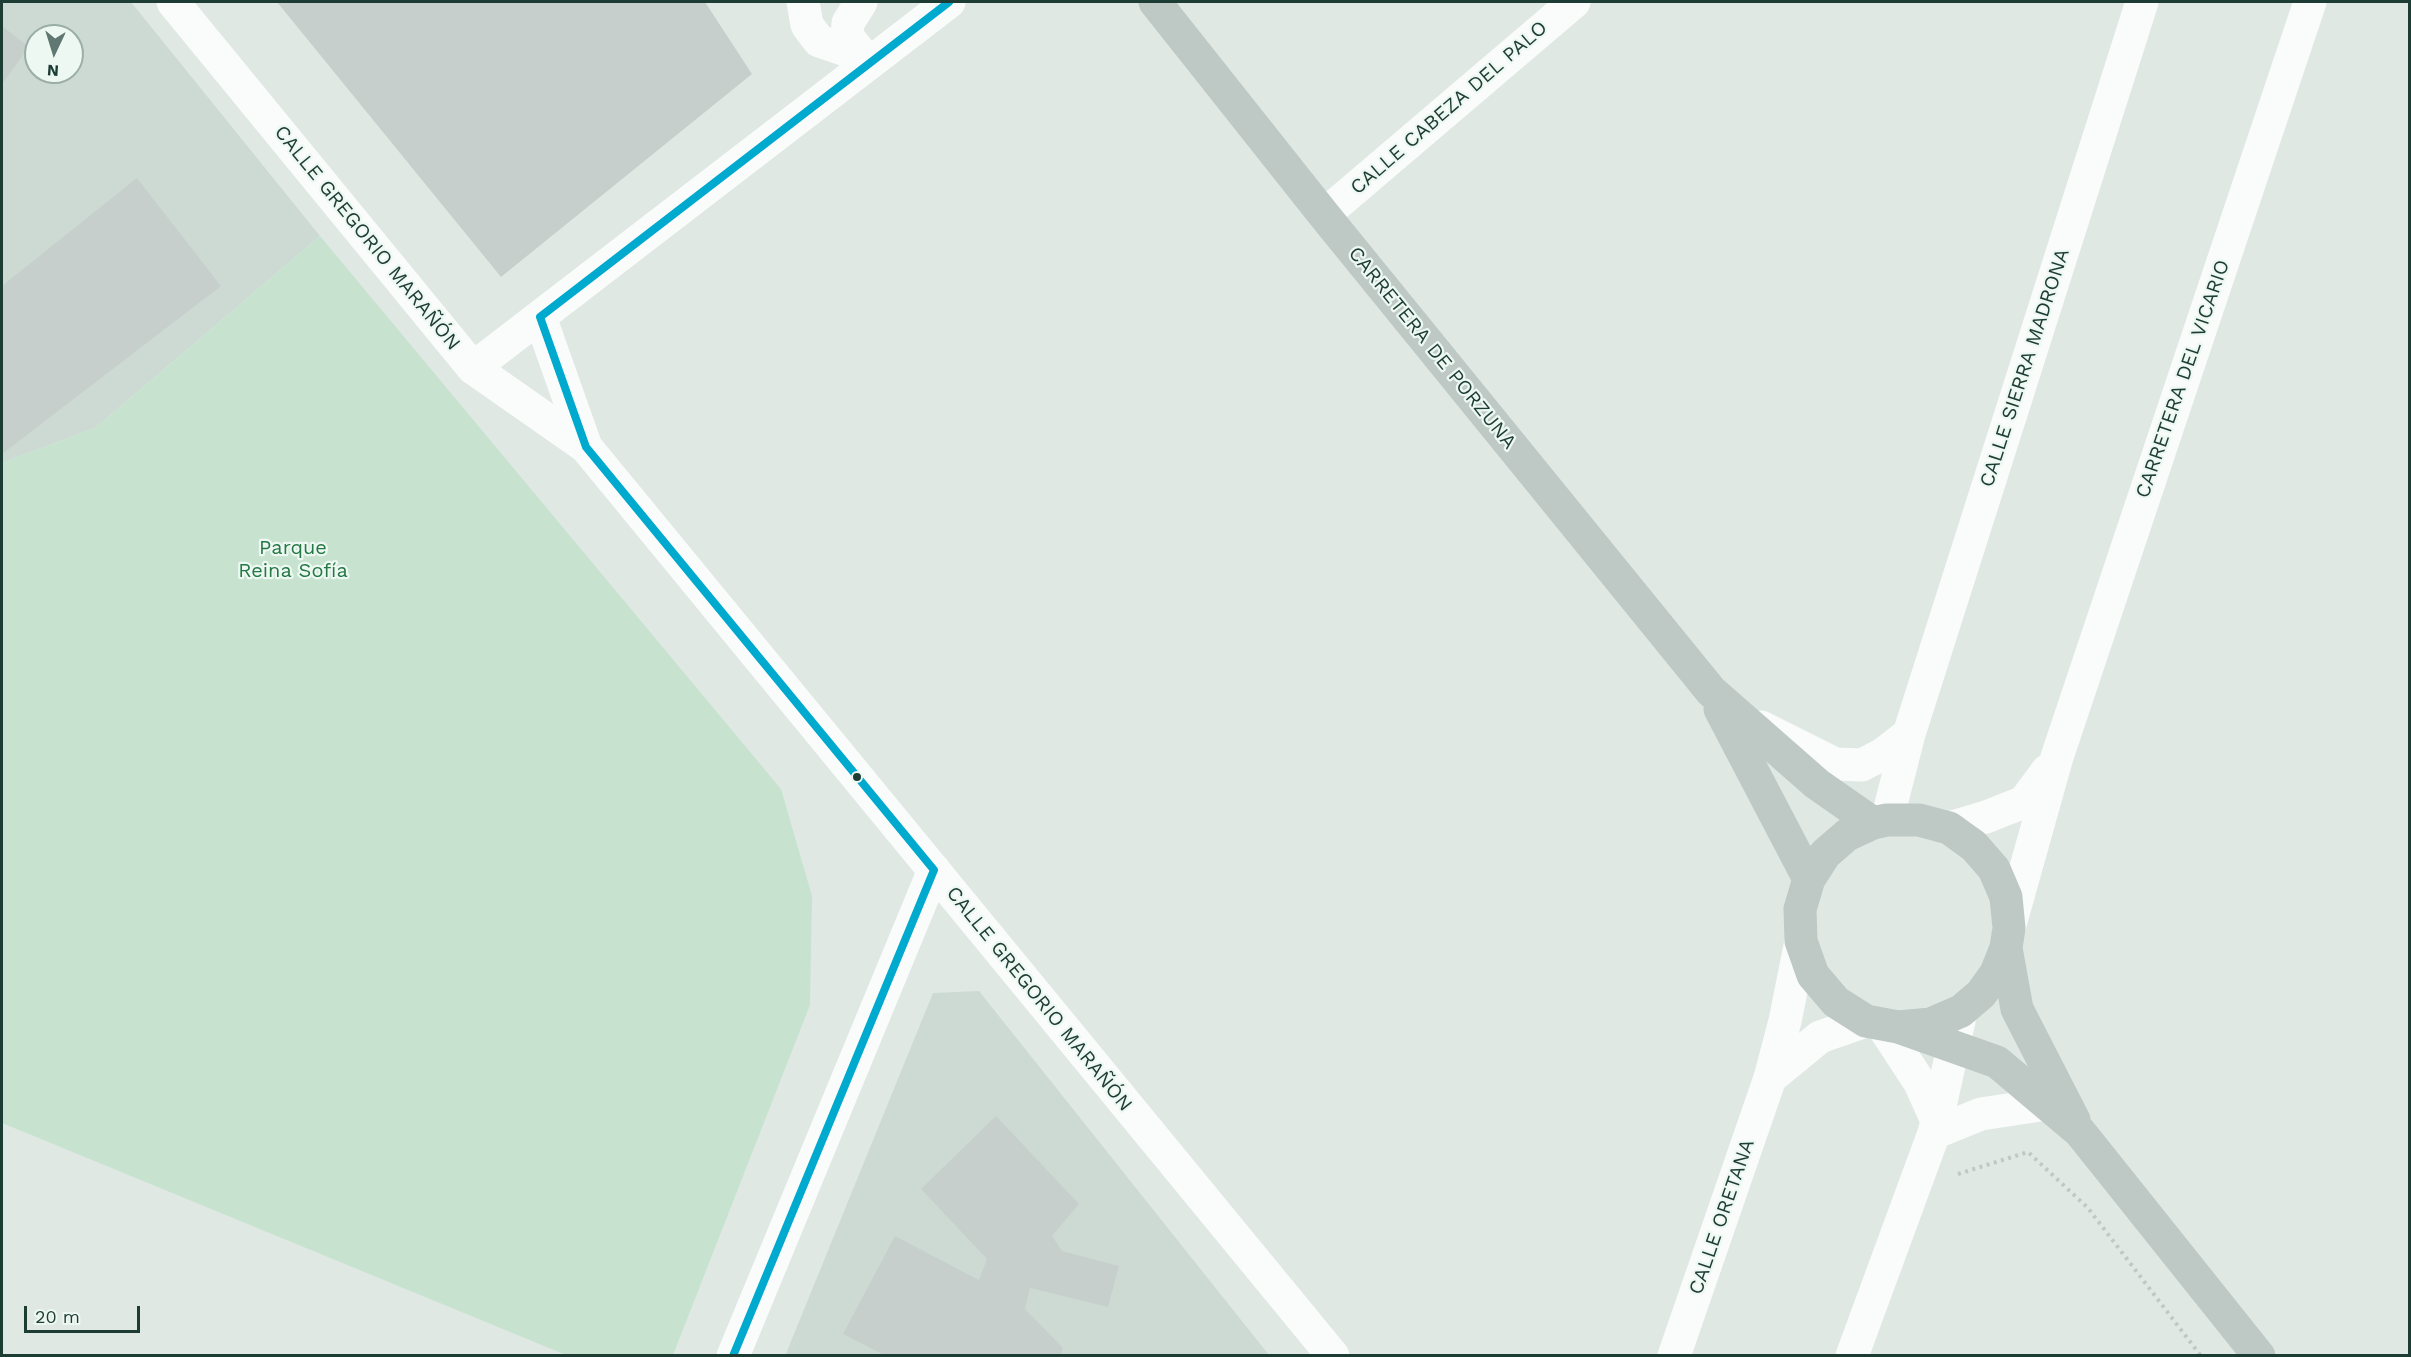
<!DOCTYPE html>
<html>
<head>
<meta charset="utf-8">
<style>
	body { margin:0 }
	#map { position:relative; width:2411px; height:1357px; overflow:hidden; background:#e0e8e4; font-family:"Work Sans",sans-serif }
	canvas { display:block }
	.frame { position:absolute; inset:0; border:3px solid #1d3c34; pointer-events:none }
	.north { position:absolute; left:24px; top:24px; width:60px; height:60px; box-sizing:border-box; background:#eef8f3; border:2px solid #9aada7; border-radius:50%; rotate:184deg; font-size:16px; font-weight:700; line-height:24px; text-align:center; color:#1d3c34 }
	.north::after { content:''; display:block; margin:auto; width:21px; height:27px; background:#617872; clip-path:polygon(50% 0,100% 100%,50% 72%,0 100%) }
	.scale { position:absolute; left:24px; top:1306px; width:116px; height:27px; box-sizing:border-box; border:3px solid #1d3c34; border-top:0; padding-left:8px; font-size:18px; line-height:21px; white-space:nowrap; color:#1d3c34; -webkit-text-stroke:4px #eef8f3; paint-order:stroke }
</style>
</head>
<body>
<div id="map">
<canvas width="2411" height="1357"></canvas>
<div class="frame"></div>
<div class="north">N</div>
<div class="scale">20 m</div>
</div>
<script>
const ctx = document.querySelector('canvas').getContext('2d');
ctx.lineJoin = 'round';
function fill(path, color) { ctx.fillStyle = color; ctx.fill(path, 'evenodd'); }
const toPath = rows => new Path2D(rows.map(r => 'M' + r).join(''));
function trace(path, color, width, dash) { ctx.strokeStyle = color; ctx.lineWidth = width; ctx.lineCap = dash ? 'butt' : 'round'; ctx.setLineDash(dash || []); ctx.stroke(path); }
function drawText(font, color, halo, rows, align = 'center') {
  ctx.font = font + ' "Work Sans",sans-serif'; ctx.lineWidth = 4.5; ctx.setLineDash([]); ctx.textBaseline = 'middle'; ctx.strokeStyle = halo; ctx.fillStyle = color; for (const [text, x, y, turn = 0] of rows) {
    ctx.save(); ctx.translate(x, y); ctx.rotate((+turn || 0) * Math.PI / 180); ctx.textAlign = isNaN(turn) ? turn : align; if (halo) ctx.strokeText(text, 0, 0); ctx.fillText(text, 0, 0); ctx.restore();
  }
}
const built = toPath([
	[2,2,131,2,320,236,95,428,2,463],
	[36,36,72,36,72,72,36,72],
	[979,991,1269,1355,785,1356,933,993]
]);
const green = toPath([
	[320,236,781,789,812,896,810,1005,673,1355,566,1355,2,1123,2,463,95,428]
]);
const building = toPath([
	[277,2,705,2,752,74,501,277],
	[2,26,29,47,2,84],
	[137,178,221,286,2,454,2,286],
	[996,1116,1079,1204,1052,1236,1062,1251,1119,1266,1108,1307,1030,1288,1025,1309,1063,1348,1061,1356,886,1356,843,1334,895,1236,979,1280,987,1259,921,1189]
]);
const path = toPath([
	[1958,1174,2028,1152,2088,1208,2201,1356]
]);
const minor = toPath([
	[173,2,473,368,586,447,1333,1356],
	[803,2,807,25,819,41,863,56],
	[861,2,848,23,847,36,863,56,872,58],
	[1324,215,1574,2],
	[540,317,586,447],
	[473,368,949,2],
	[1761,727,1835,764,1862,765,1883,754,1909,734],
	[1887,820,1909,734,2142,2],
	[1949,828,1986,817,2024,802,2047,771],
	[2009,928,2057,757,2310,2],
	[1882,1025,1920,1083,1937,1121],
	[1770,1078,1820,1037,1866,1021],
	[1934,1133,1981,1114,2047,1104],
	[733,1356,934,870],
	[1674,1356,1770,1078,1785,1021,1801,941],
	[1852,1356,1934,1133,1959,1021]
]);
const major = toPath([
	[1155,2,1324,215,1711,691,1817,784,1873,823],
	[1720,709,1809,879],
	[2006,948,2017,1009,2074,1120],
	[1898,1027,1931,1024,1961,1011,1981,994,1996,973,2006,948,2009,928,2006,897,1994,869,1974,846,1949,828,1919,820,1887,820,1873,823,1847,835,1825,854,1809,879,1800,909,1801,941,1813,975,1836,1002,1866,1021,1898,1027,1997,1062,2080,1132,2259,1356]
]);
const bus1 = toPath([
	[733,1356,934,870,586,447,540,317,949,2]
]);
const markers = [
	[857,777,5,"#1d3c34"]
];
const streetNames = [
	["CALLE CABEZA DEL PALO",1449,108,-41],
	["CALLE GREGORIO MARAÑÓN",367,238,51],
	["CARRETERA DE PORZUNA",1432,348,51],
	["CALLE SIERRA MADRONA",2025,368,-72],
	["CARRETERA DEL VICARIO",2183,379,-71],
	["CALLE GREGORIO MARAÑÓN",1039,999,51],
	["CALLE ORETANA",1722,1217,-71]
];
const parkNames = [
	["Parque",293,548],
	["Reina Sofía",293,571]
];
fill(built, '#cddad4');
fill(green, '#c7e3d0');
fill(building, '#c7cfcc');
trace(path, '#bec9c6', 4, [3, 4.5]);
trace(minor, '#fafcfb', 33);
trace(major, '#bec9c6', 33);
trace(bus1, '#00a9ce', 8);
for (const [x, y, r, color] of markers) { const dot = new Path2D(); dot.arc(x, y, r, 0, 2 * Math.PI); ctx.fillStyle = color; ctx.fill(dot); trace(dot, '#eef8f3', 2); }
drawText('20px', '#1d3c34', '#eef8f3', streetNames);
drawText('20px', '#237843', '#eef8f3', parkNames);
</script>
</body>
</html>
